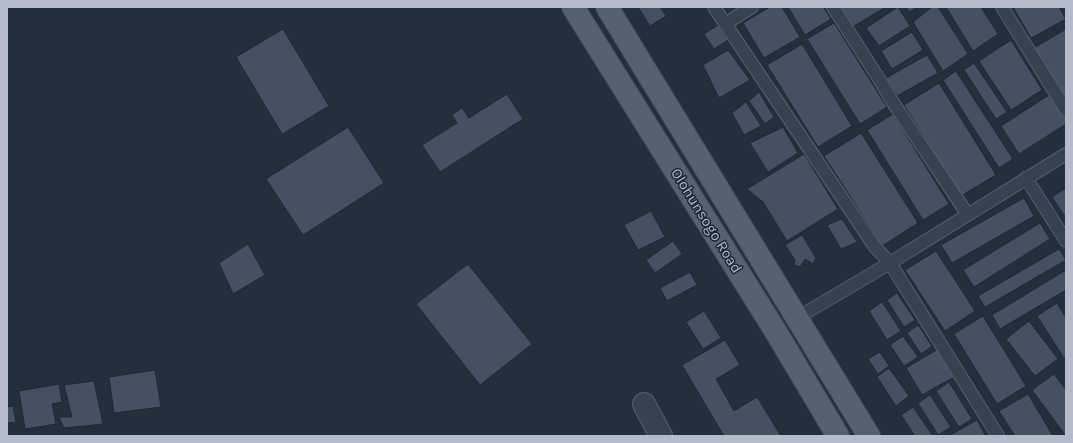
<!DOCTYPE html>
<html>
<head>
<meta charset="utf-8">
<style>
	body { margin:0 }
	#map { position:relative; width:1073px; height:443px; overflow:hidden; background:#242f3e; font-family:Karla,sans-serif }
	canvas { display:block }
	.frame { position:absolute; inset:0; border:8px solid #b4bcc9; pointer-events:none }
</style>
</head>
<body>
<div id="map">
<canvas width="1073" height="443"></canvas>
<div class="frame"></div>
</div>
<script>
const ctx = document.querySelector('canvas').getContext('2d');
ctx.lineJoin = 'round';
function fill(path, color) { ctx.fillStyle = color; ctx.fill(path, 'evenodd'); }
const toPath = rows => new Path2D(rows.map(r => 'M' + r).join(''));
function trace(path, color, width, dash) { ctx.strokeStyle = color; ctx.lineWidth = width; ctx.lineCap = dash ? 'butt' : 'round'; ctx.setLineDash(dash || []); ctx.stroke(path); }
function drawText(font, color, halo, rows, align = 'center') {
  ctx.font = font + ' Karla,sans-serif'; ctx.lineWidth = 3; ctx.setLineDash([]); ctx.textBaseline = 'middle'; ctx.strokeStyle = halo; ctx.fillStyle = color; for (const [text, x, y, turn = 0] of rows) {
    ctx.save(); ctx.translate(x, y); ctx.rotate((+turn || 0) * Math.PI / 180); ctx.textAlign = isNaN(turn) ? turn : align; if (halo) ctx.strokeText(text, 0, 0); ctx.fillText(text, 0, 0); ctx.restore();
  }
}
const building = toPath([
	[638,7,660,7,666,16,650,26,638,7],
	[770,7,782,7,800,37,764,58,743,23,770,7],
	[788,7,823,7,831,19,805,35,788,7],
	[835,7,886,7,849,29,835,7],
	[898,7,910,26,879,46,866,28,898,7],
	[906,7,917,7,909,12,906,7],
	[932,7,938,7,968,54,943,71,913,22,932,7],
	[946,7,981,7,998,34,973,51,946,7],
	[1013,7,1059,7,1066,19,1031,38,1013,7],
	[834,23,887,107,860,124,807,39,834,23],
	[718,25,728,40,714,49,704,34,718,25],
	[283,29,329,106,282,134,236,57,283,29],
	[1066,29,1066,105,1032,49,1066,29],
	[912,32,923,50,892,69,881,51,912,32],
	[1011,40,1042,90,1011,110,979,61,1011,40],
	[802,44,852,126,818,147,767,65,802,44],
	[728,50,750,80,719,98,703,65,728,50],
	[927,55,938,73,897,96,886,78,927,55],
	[974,63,1007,112,996,119,964,70,974,63],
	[956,71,1013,159,999,168,943,80,956,71],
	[939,83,996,175,961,196,904,105,939,83],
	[759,92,774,117,765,124,749,101,759,92],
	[1052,93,1066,115,1066,124,1019,154,1001,126,1052,93],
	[507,94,523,119,440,172,422,145,457,123,452,115,462,108,469,118,507,94],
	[746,102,761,126,744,135,732,113,746,102],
	[893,114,949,204,923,220,867,130,893,114],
	[348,127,384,183,303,235,266,179,348,127],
	[783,127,798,153,768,172,750,143,783,127],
	[861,133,918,223,882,246,824,156,861,133],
	[804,154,838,209,787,241,763,202,747,189,804,154],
	[1066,188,1066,218,1052,197,1066,188],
	[1024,198,1034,216,952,263,941,245,1024,198],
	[651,211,665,237,638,250,624,225,651,211],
	[842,219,857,242,841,249,827,225,842,219],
	[1040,223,1050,239,974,287,963,270,1040,223],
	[802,235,816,258,813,264,805,259,800,267,794,265,795,260,785,245,802,235],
	[673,241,682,254,655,273,646,260,673,241],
	[248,244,265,275,233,294,219,263,248,244],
	[1059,249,1066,260,985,307,978,296,1059,249],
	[936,251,975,311,945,331,905,270,936,251],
	[468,264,532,344,480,385,416,304,468,264],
	[1066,270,1066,290,1000,329,992,315,1066,270],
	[690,272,697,285,667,301,660,288,690,272],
	[897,293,915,320,904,327,887,300,897,293],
	[882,302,901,331,887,340,869,311,882,302],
	[1057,303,1066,318,1066,356,1064,358,1037,316,1057,303],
	[704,311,721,338,703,349,686,322,704,311],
	[983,316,1026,386,997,404,954,334,983,316],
	[1029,321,1058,359,1035,376,1006,339,1029,321],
	[918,325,932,346,921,354,907,333,918,325],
	[903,336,918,357,904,366,890,345,903,336],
	[725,340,740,365,716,379,734,411,757,397,781,436,724,436,682,365,725,340],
	[938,349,954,377,922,395,906,368,938,349],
	[880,352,889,366,878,374,868,359,880,352],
	[889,368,909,396,896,406,877,377,889,368],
	[155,370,161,407,114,413,109,377,155,370],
	[1054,374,1066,390,1066,436,1032,390,1054,374],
	[94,381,103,424,64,428,59,417,72,417,64,385,94,381],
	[949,382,972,419,959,427,936,391,949,382],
	[59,384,62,402,52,404,56,424,25,429,19,391,59,384],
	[1028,394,1053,436,1015,436,999,411,1028,394],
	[930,395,951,427,938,435,918,403,930,395],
	[13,406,16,422,7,423,7,407,13,406],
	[913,407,933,436,915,436,901,415,913,407],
	[977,420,985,435,983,436,949,436,977,420]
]);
const service = toPath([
	[714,7,875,247,890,263,998,436],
	[833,7,881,82,892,101,968,215],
	[1002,7,1066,110],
	[725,24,752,7],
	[1026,178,1066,241],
	[797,318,890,263,1066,154]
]);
const minor = toPath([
	[644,404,661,436]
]);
const primary = toPath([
	[573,7,776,332,838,436],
	[607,7,869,436]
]);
const streetNames = [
	["Olohunsogo Road",706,221,58]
];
fill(building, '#455162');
trace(building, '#1f2835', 1);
trace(service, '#565f6c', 14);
trace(minor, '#565f6c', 24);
trace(primary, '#414a57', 24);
trace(service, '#38414e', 12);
trace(minor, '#38414e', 22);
trace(primary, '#56606e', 22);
drawText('15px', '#b4bcc9', '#1d2633', streetNames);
</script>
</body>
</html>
